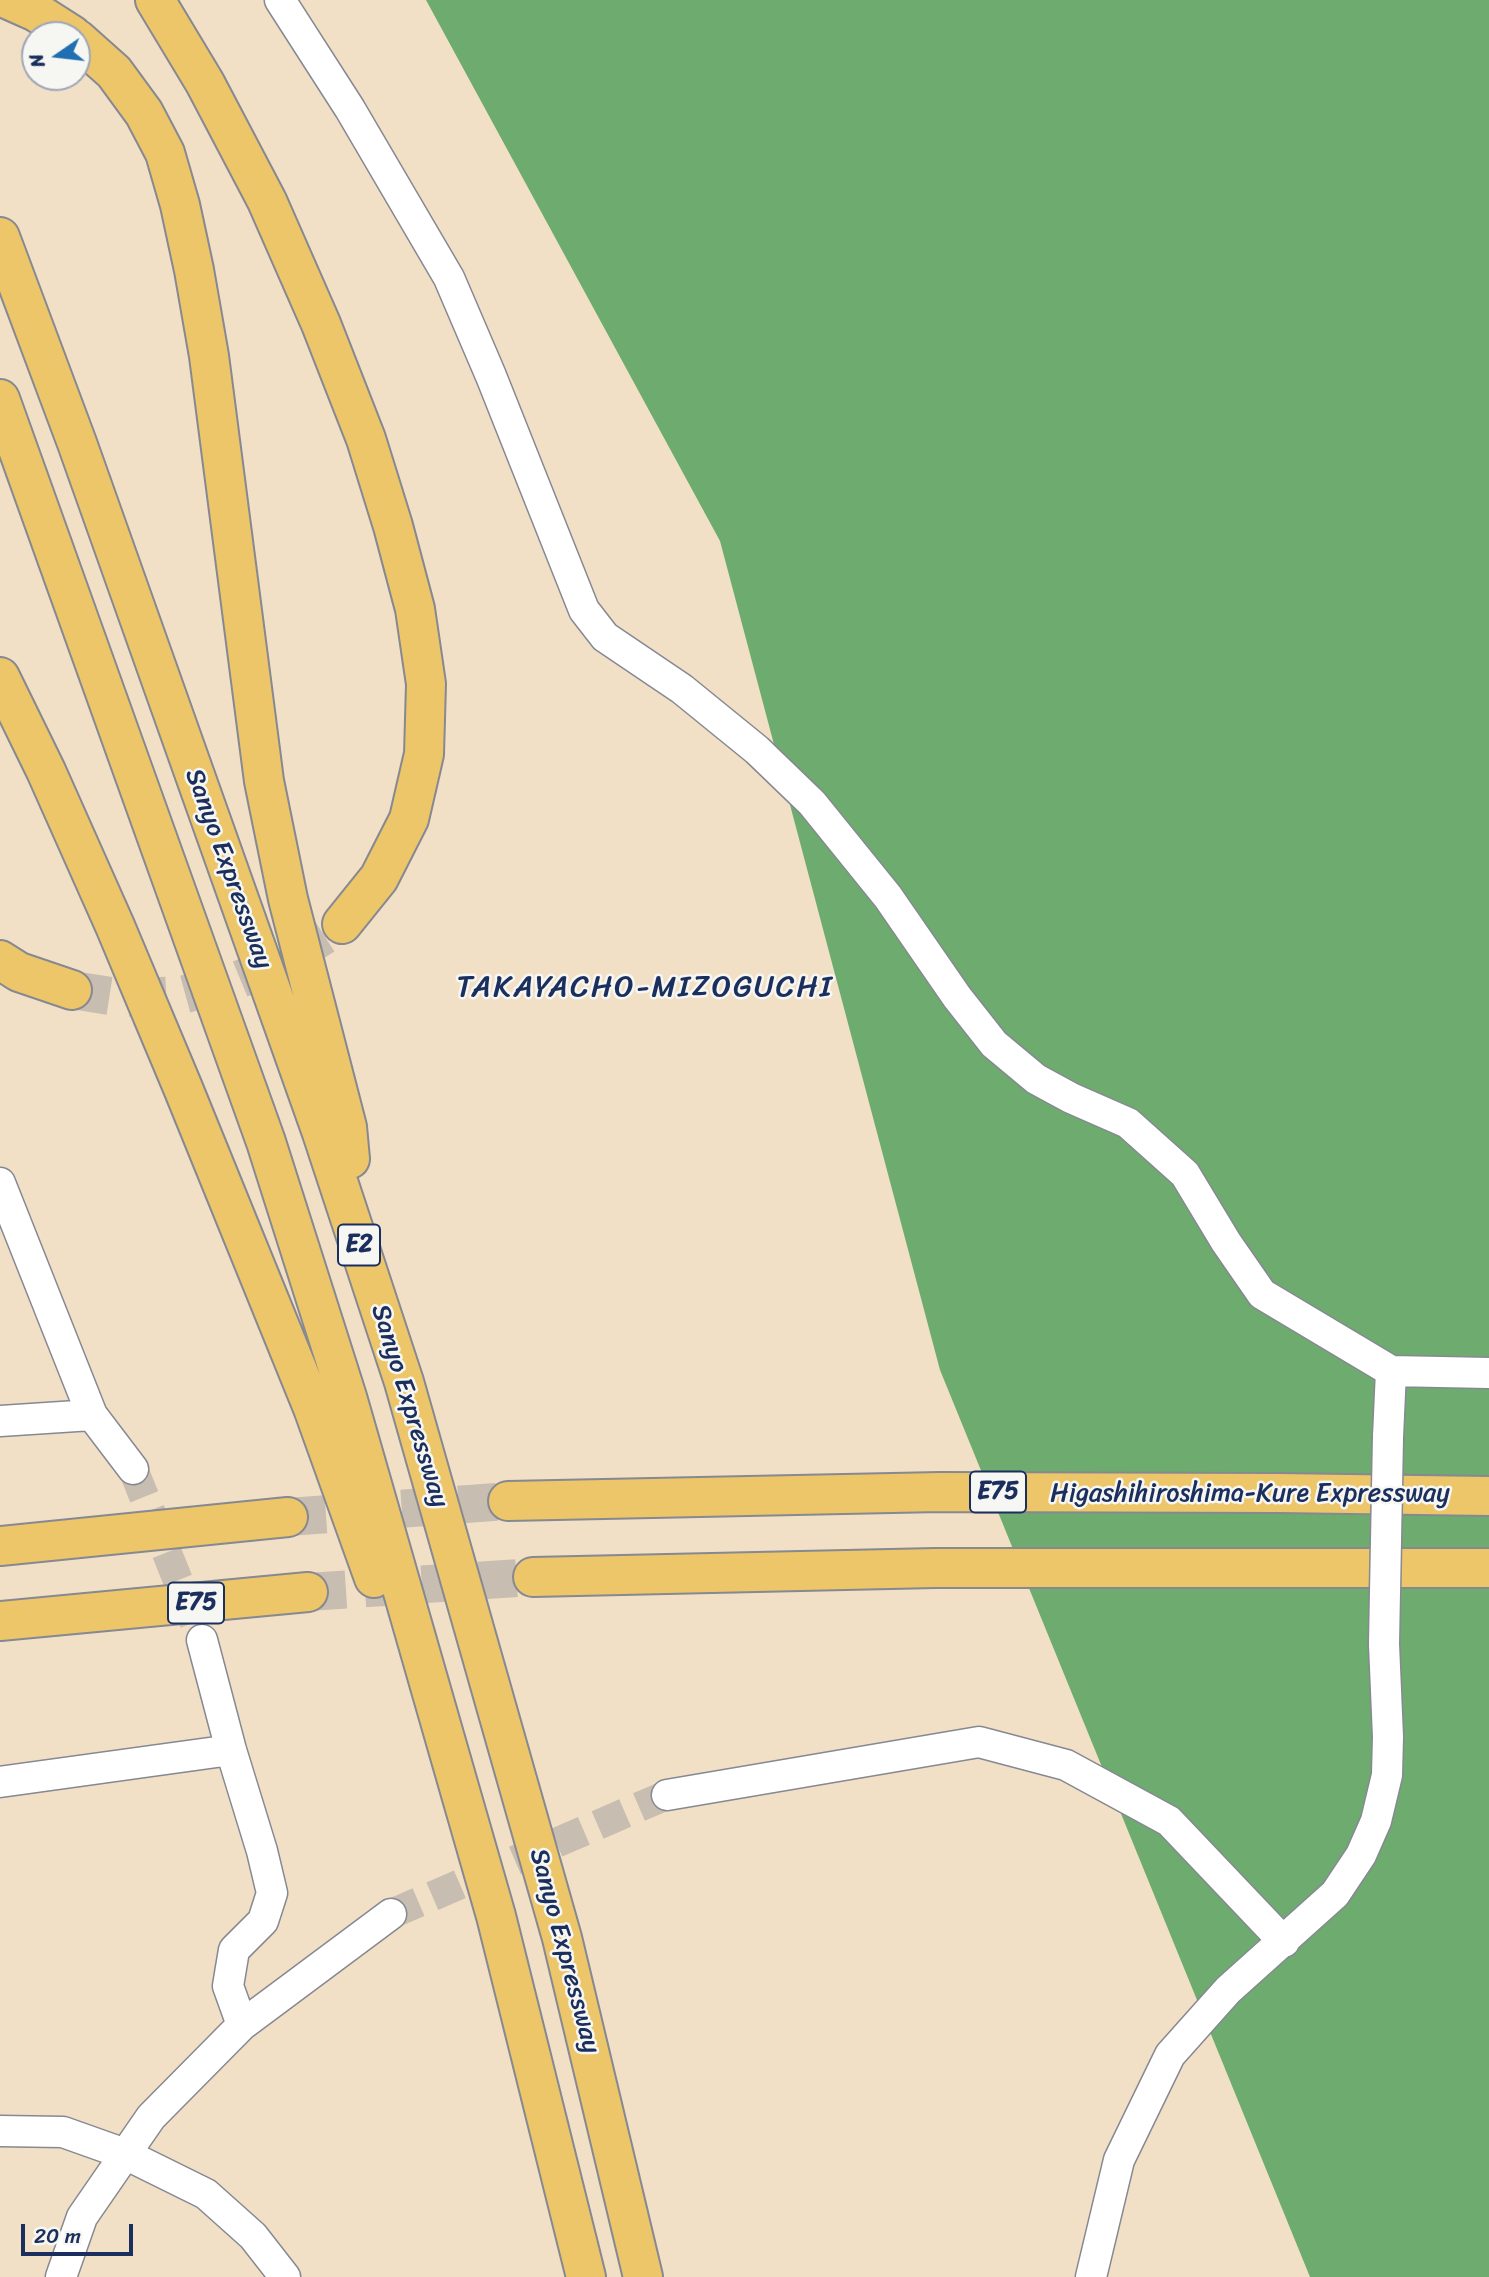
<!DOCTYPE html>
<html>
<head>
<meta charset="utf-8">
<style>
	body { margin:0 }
	#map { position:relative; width:1489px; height:2277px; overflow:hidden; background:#f2e0c6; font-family:Sriracha,sans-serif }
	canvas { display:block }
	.north { position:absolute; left:21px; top:21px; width:70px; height:70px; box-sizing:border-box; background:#f6f6f2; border:2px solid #9ea6b7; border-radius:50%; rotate:256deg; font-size:19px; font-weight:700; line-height:28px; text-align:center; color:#1b2f5e }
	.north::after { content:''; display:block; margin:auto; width:24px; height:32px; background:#1f6fb2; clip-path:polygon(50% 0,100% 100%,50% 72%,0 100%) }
	.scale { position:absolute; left:21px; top:2224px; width:112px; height:32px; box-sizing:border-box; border:4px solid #1b2f5e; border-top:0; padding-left:9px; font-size:21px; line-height:24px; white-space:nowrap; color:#1b2f5e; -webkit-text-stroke:5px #f6f6f2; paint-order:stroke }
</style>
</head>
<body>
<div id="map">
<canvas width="1489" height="2277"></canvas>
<div class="north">N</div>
<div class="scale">20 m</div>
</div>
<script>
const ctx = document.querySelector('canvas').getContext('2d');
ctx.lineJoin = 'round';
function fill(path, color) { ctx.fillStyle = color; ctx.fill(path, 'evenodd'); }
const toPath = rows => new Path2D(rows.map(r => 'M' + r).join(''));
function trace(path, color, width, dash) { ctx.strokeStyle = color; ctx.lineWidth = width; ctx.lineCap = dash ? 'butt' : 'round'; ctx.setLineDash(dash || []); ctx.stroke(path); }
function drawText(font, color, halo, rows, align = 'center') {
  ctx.font = font + ' Sriracha,sans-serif'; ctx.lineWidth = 5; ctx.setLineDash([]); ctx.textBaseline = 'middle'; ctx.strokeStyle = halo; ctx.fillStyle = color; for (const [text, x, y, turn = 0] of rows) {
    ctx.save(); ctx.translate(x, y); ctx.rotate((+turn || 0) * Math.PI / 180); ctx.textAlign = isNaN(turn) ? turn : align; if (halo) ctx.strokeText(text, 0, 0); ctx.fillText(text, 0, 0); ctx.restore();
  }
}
const forest = toPath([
	[426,0,1489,0,1489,2277,1310,2277,940,1370,720,541]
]);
const streetTunnel = toPath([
	[133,1469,202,1640],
	[391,1914,667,1795]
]);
const highwayTunnel = toPath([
	[72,990,123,998,182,995,240,979,286,960,342,924],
	[288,1517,508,1501],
	[308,1592,533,1577]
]);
const street = toPath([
	[280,0,350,109,449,278,491,376,584,610,605,637,682,689,757,750,812,803,888,897,957,997,994,1044,1036,1079,1071,1098,1128,1123,1185,1174,1226,1242,1262,1294,1391,1371,1489,1373],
	[0,1183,92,1415,133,1469],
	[0,1421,92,1415],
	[1388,1437,1391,1371],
	[202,1640,231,1750,262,1851,272,1893,263,1921,234,1950,228,1986,242,2025],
	[0,1782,231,1750],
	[667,1795,979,1742,1066,1765,1169,1821,1284,1942],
	[0,2131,63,2132,125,2154,206,2194,253,2236,285,2277],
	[61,2277,82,2217,151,2117,242,2025,391,1914],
	[1091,2277,1119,2160,1170,2055,1228,1990,1335,1894,1361,1855,1376,1821,1387,1775,1388,1737,1384,1644]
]);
const highway = toPath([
	[9,0,36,12,72,35],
	[155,0,205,83,267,201,321,324,366,439,393,526,415,609,426,684,424,754,409,819,379,878,342,924],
	[77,39,114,72,144,113,165,153,180,205,194,270,209,356,264,781,288,899,347,1127,350,1159],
	[0,237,77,443,322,1133,404,1382,562,1938,643,2277],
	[0,399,266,1142,347,1397,496,1916,586,2277],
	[0,677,46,771,115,926,183,1088,313,1408,374,1578],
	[0,960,19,972,72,990],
	[508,1501,940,1492,1279,1493,1489,1496],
	[0,1546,288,1517],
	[533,1577,935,1568,1489,1568],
	[0,1621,308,1592]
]);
const streetBridge = toPath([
	[1384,1644,1388,1437]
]);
const shields = [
	[359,1245,42],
	[998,1492,56],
	[196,1603,56]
];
const shieldNames = [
	["E2",359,1245],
	["E75",998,1492],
	["E75",196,1603]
];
const streetNames = [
	["Sanyo Expressway",228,869,70],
	["Sanyo Expressway",409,1406,73],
	["Higashihiroshima-Kure Expressway",1250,1494],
	["Sanyo Expressway",564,1951,75]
];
const quarterNames = [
	["TAKAYACHO-MIZOGUCHI",645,988]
];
fill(forest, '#6dac6e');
trace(streetTunnel, '#c7bdb1', 30, [30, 15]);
trace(highwayTunnel, '#c7bdb1', 38, [38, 19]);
trace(street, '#868892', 33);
trace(highway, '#868892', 42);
trace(street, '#fff', 30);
trace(highway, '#ecc669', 38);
trace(streetBridge, '#868892', 33, []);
trace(streetBridge, '#fff', 30);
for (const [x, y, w] of shields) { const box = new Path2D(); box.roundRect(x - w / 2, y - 20.5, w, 41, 5); ctx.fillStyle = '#f6f6f2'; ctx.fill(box); trace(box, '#1b2f5e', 2); }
drawText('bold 24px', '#1b2f5e', null, shieldNames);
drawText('26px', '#1b2f5e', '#f6f6f2', streetNames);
ctx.letterSpacing = '2px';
drawText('30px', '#1b2f5e', '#f6f6f2', quarterNames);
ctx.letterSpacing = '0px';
</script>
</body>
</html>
